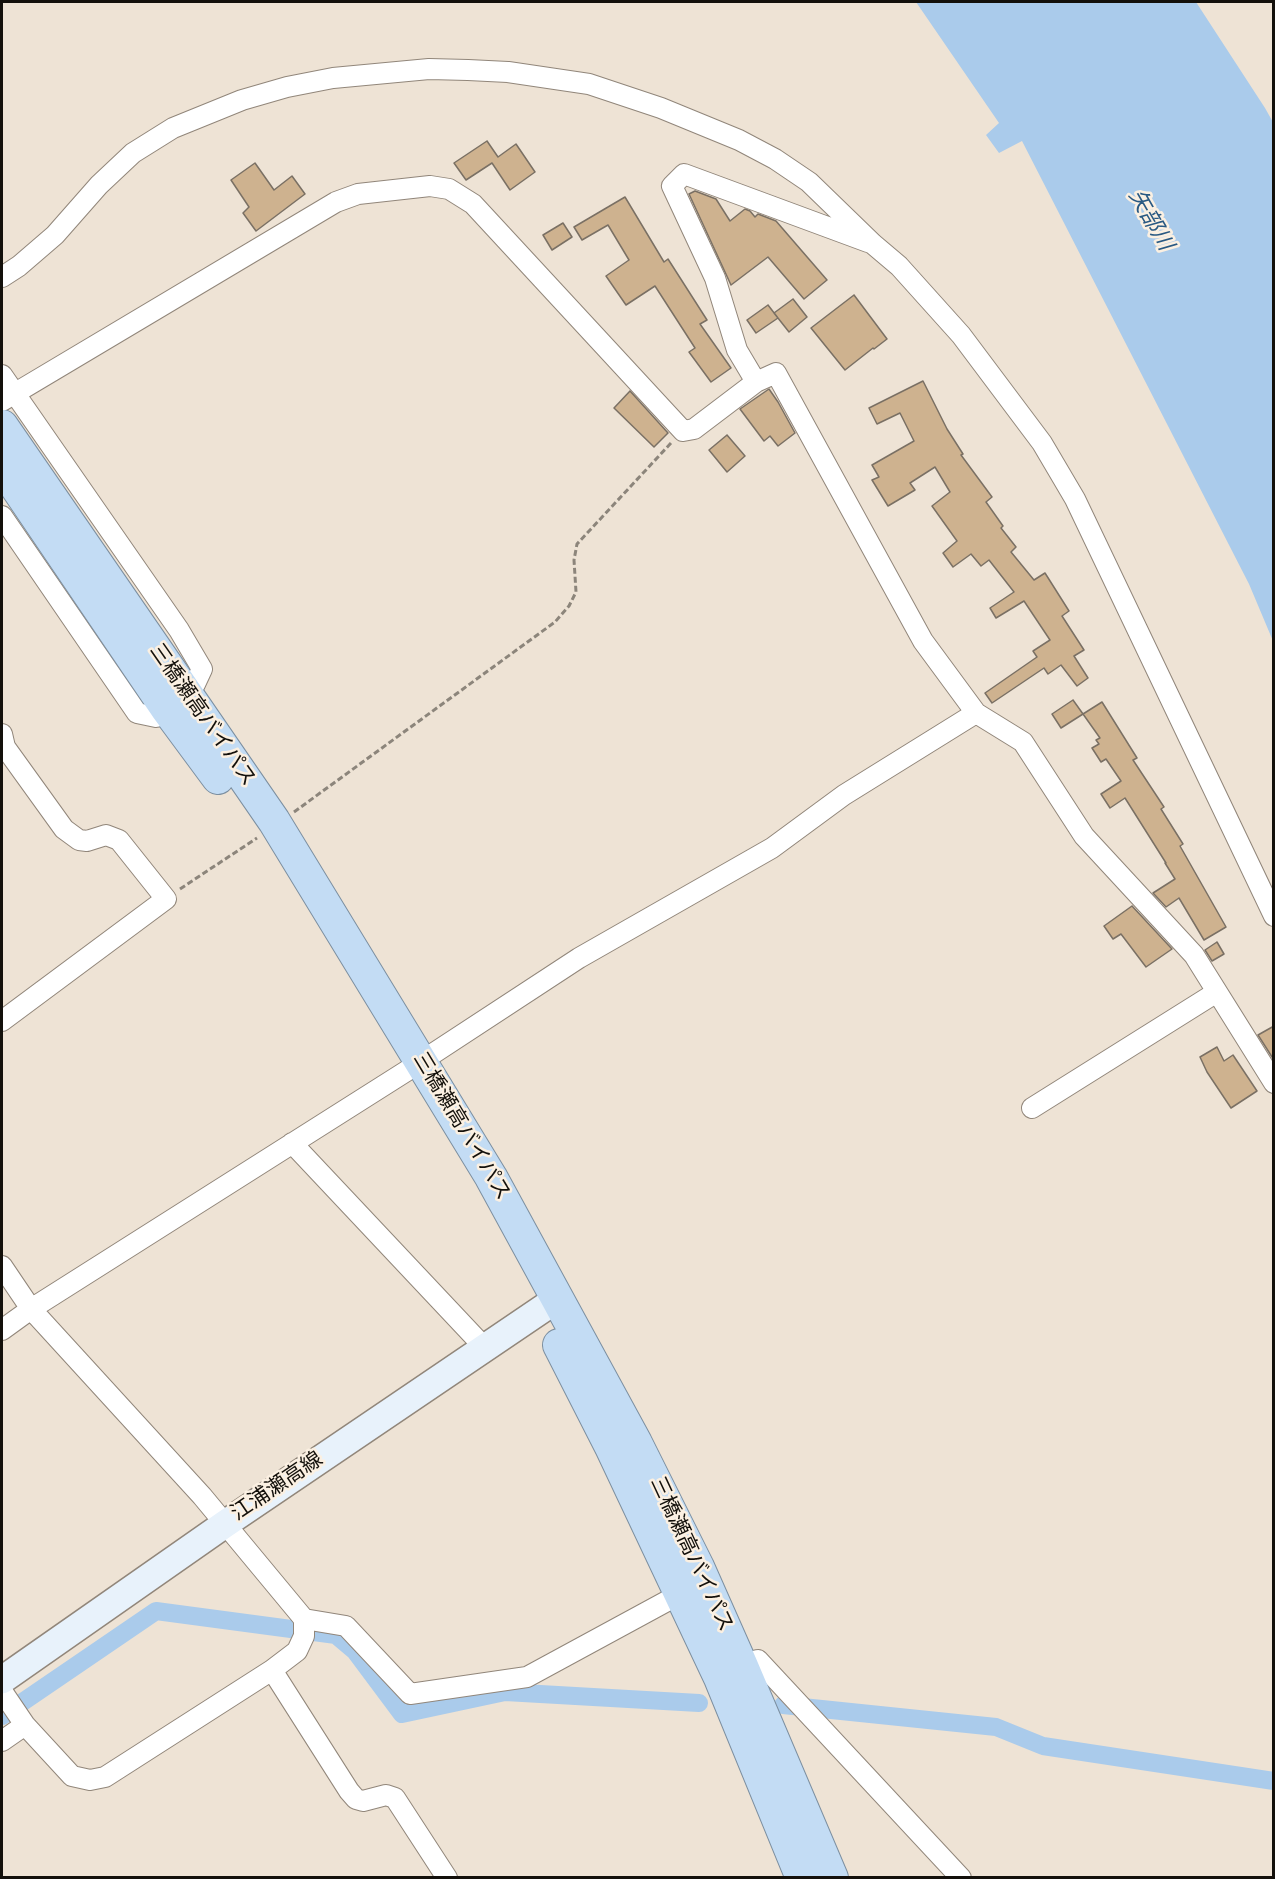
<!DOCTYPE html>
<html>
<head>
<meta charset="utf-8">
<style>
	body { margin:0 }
	#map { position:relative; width:1275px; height:1879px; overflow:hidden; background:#eee3d5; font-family:Overpass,sans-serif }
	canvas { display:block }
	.frame { position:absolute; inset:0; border:3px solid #13100b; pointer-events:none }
</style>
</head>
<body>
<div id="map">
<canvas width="1275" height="1879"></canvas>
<div class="frame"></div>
</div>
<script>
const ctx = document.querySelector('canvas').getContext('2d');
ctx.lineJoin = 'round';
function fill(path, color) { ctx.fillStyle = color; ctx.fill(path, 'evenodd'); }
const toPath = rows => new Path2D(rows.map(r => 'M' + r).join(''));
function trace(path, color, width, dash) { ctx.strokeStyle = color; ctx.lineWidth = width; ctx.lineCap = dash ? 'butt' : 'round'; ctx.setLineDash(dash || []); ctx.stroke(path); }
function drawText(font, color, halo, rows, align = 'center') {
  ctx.font = font + ' Overpass,"Noto Sans JP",sans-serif'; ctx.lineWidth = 5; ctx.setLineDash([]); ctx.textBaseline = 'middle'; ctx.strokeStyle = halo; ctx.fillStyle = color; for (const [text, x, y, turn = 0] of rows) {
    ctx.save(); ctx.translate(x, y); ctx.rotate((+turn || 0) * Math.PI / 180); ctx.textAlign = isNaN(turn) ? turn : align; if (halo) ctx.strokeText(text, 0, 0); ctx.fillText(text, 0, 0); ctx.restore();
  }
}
const water = toPath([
	[916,2,1196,2,1265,108,1274,124,1273,641,1249,584,1022,141,999,153,986,135,999,123]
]);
const canal = toPath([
	[783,1705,996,1727,1043,1746,1274,1781],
	[2,1716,156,1611,336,1635,355,1651,402,1714,505,1692,699,1703]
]);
const building = toPath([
	[487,141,498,157,516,144,535,172,510,190,492,163,466,180,454,163,487,141],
	[255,163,274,190,292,176,305,194,256,231,243,213,249,207,231,180,255,163],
	[695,191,716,199,730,221,745,209,750,211,755,217,758,214,776,221,827,280,804,299,768,257,731,285,689,194,695,191],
	[625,197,664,262,668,259,707,320,700,324,731,368,711,382,689,352,695,348,655,286,626,305,606,276,629,260,608,225,582,240,574,227,625,197],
	[563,223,572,237,552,250,543,235,563,223],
	[854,295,887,339,874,349,873,348,845,370,811,328,854,295],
	[793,299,807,317,789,332,774,313,793,299],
	[768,305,778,318,756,333,747,320,768,305],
	[923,381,947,429,963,454,961,455,992,497,986,502,1003,526,1001,528,1016,547,1011,552,1034,580,1045,573,1069,611,1062,616,1084,650,1074,656,1088,678,1077,686,1061,665,1048,674,1044,668,992,703,985,693,1037,657,1033,651,1050,640,1024,601,996,618,990,608,1014,592,989,560,981,566,971,554,953,567,943,553,957,541,932,506,950,492,935,467,910,483,915,490,888,506,872,480,879,477,872,465,914,441,900,413,877,424,869,408,923,381],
	[769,389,778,402,795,433,778,446,770,436,764,441,740,409,769,389],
	[630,391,668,433,654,447,614,408,630,391],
	[727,435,745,456,727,472,709,450,727,435],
	[1073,700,1083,714,1061,728,1052,714,1073,700],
	[1102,702,1137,758,1133,760,1164,807,1161,809,1183,844,1180,846,1226,927,1204,940,1179,898,1166,907,1153,893,1175,879,1165,863,1166,863,1125,798,1110,808,1101,794,1121,781,1106,759,1101,762,1092,748,1099,744,1096,740,1100,738,1083,714,1102,702],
	[1132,906,1172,949,1146,967,1121,934,1113,939,1104,926,1132,906],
	[1217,942,1224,954,1212,961,1205,950,1217,942],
	[1274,1026,1274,1060,1258,1035,1274,1026],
	[1217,1047,1224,1061,1233,1055,1257,1091,1231,1108,1207,1072,1200,1057,1217,1047]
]);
const path = toPath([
	[294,812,555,622,569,606,576,592,574,560,577,544,671,443],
	[180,889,257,838]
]);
const minor = toPath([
	[2,277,19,266,55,235,99,185,133,153,173,128,242,100,287,87,333,78,429,69,468,70,508,72,589,84,661,108,739,140,775,159,809,182,873,244,899,266,961,335,1042,443,1075,499,1274,916],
	[2,375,179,630,202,669,195,684,167,709,156,717,137,713,2,516],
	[756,382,737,350,715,278,672,186,684,174,868,242],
	[2,401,336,202,358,194,430,186,449,189,473,204,683,431,694,429,756,382,776,373,923,641,976,713,1023,742,1084,836,1194,955,1274,1083],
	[2,734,5,747,64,829,79,840,87,841,106,835,119,840,166,899,2,1021],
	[1032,1108,1217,992],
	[292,1143,484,1347],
	[2,1266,31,1309,202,1496,304,1619,304,1636,297,1651,272,1670,349,1791,356,1799,363,1801,386,1795,395,1798,447,1878],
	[2,1330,31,1309,405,1072,579,958,772,848,844,795,976,713],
	[304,1619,346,1626,410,1694,527,1677,680,1594,689,1591],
	[741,1664,758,1660,961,1878],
	[2,1691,25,1725,72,1776,90,1780,105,1777,272,1670],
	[2,1741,25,1725]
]);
const secondary = toPath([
	[2,1680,225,1524,557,1299]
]);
const trunk = toPath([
	[2,426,274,821,491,1177,636,1443,698,1567,741,1664,832,1878],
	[2,466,167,709,218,778],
	[559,1345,611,1447,720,1678,802,1878]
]);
const streetNames = [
	["三橋瀬高バイパス",201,716,55],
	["三橋瀬高バイパス",460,1127,59],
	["江浦瀬高線",278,1488,-34],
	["三橋瀬高バイパス",690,1555,65]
];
const waterNames = [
	["矢部川",1149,221,60]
];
fill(water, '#aacbeb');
trace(canal, '#aacbeb', 18);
fill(building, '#ceb28f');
trace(building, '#7a7064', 1.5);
trace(minor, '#91867a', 22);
trace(secondary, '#91867a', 30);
trace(trunk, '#7c8fa0', 34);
trace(path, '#8c857b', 3, [6, 3]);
trace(minor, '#fff', 20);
trace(secondary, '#e8f2fb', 27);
trace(trunk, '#c3dcf4', 32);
drawText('21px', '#13100b', '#fbf0e2', streetNames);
drawText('italic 22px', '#295983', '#fbf0e2', waterNames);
</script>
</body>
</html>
